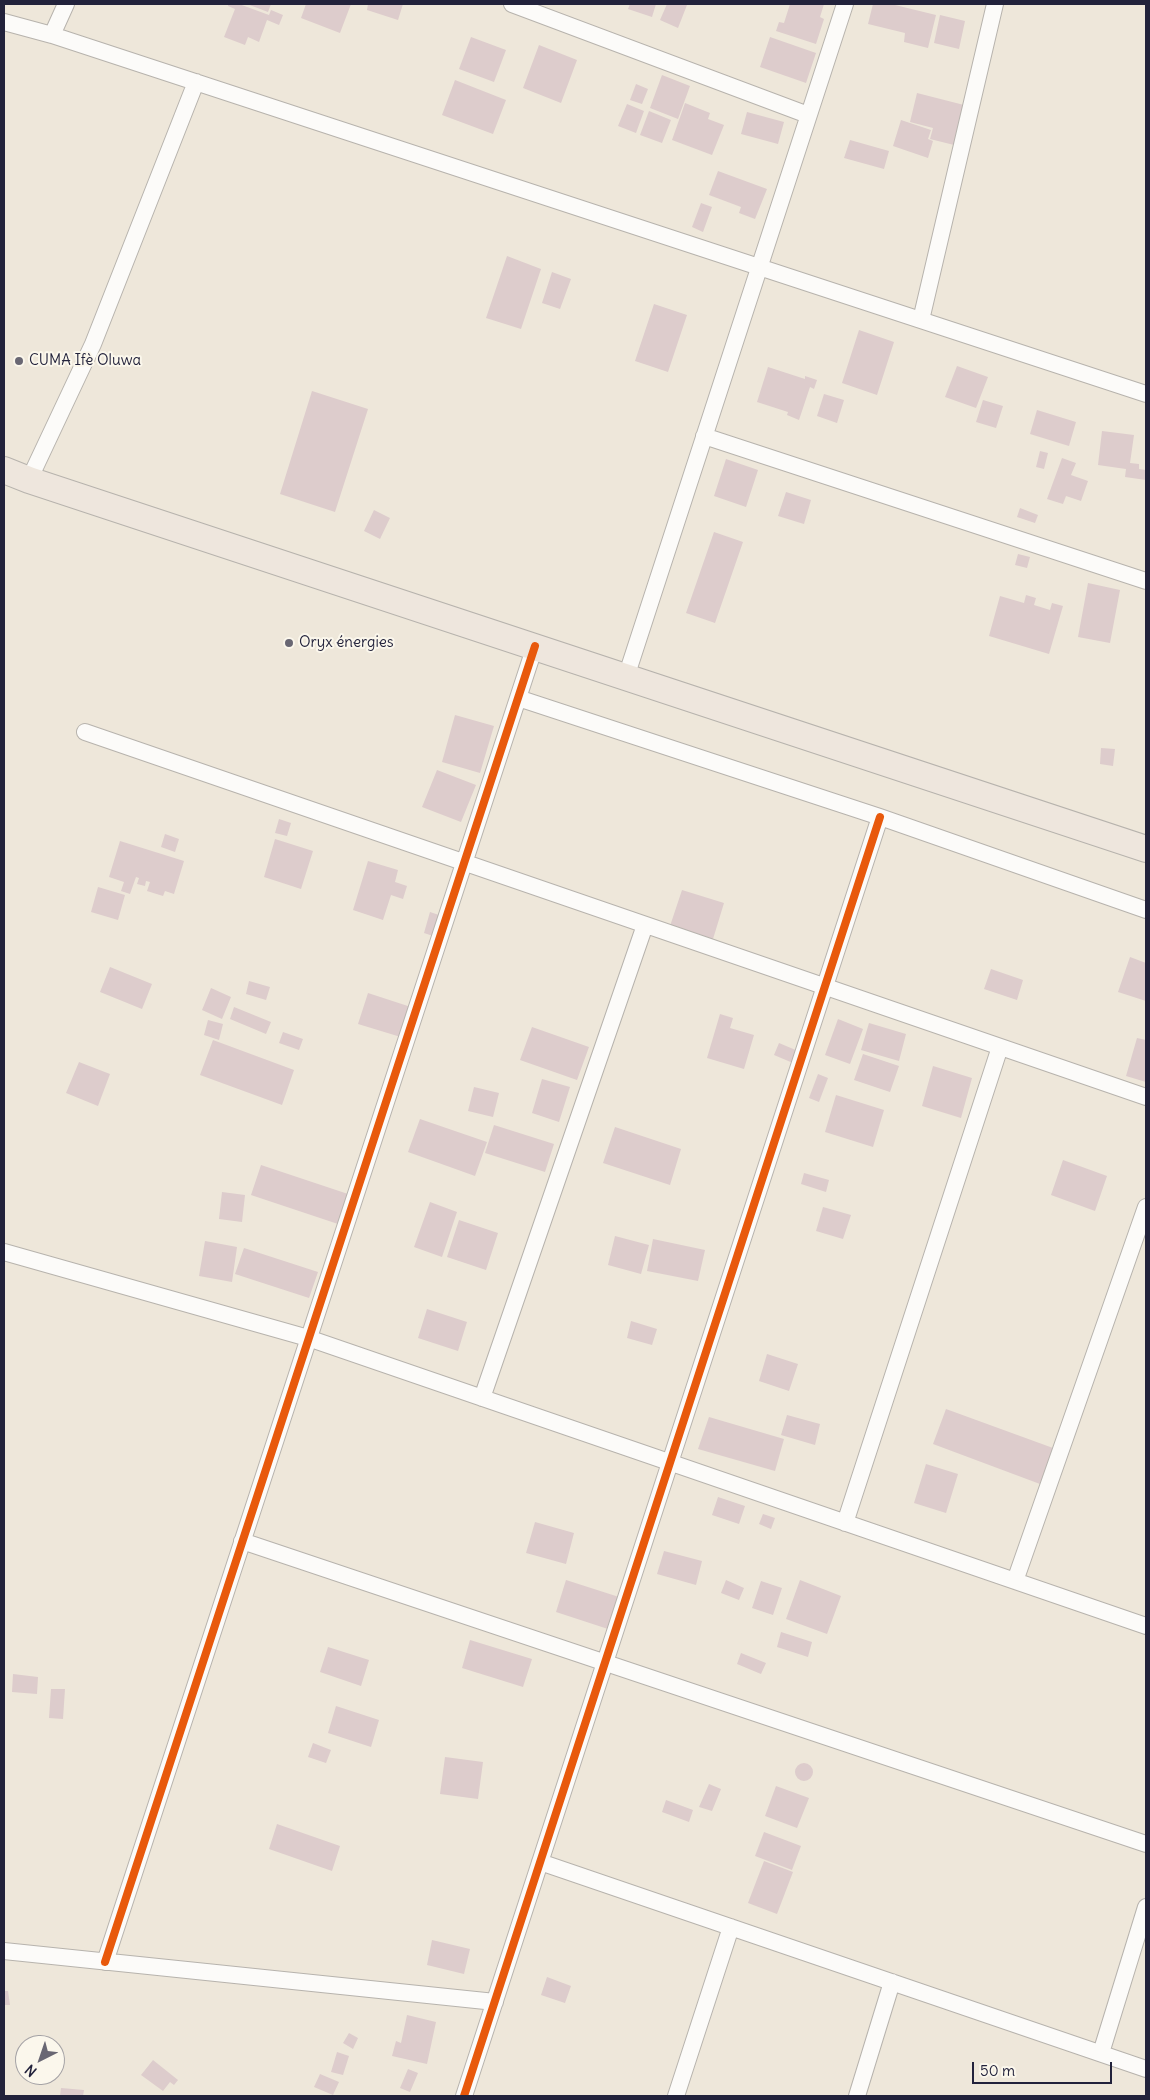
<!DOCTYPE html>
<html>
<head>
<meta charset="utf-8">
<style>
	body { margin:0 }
	#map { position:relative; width:1150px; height:2100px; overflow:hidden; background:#eee7da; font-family:Delius,sans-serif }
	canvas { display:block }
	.frame { position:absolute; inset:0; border:5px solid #22223b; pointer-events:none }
	.north { position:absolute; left:15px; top:2035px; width:50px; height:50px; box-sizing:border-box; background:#fbf7ec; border:1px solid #a4a2a5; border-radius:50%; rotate:221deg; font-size:14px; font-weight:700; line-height:20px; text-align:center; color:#22223b }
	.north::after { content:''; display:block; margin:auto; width:18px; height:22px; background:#696773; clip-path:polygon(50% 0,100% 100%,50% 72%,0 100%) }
	.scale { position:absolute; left:972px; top:2062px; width:140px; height:22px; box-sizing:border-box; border:2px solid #22223b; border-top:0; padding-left:6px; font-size:15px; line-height:18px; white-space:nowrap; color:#22223b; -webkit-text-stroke:4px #fbf7ec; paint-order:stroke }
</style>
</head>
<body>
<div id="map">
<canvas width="1150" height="2100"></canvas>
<div class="frame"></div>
<div class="north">N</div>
<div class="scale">50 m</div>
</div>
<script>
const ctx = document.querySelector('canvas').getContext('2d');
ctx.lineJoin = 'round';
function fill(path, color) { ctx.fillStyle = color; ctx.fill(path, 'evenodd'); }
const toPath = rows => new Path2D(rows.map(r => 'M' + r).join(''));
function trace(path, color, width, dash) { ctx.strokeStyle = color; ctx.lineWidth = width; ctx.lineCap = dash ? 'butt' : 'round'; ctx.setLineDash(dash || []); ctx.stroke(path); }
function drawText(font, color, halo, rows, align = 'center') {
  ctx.font = font + ' Delius,sans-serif'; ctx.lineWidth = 4; ctx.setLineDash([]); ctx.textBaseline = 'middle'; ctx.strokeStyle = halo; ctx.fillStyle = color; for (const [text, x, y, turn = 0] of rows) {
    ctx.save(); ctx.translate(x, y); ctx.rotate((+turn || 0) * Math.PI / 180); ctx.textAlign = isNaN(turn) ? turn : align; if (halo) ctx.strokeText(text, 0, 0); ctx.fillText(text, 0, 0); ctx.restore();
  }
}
const building = toPath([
	[228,4,239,4,269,15,271,10,283,15,279,25,267,20,259,42,248,37,245,45,224,37,235,9,228,6],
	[247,4,271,4,268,12],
	[306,4,351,4,340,33,301,18],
	[368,4,403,4,398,20,367,10],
	[630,4,656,4,652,17,628,9],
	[667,4,687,5,678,28,660,20],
	[790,4,824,4,820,17,824,19,816,44,776,31,779,22,784,23],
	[873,4,891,4,936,15,928,48,904,42,905,33,868,24],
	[940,15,965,21,959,49,934,43],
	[471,37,506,50,494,82,459,69],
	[770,37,816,53,806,83,760,67],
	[539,45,577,60,561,103,523,88],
	[662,75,690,86,678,119,650,108],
	[455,80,506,100,493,134,442,115],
	[636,84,648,89,642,104,630,100],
	[917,93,964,105,954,145,930,139,933,128,910,122],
	[685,103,710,113,708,119,724,125,712,155,672,140],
	[627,104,644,111,636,133,618,126],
	[649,111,671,120,662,143,640,135],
	[747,112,784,122,778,144,741,134],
	[901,120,931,130,928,139,933,141,928,158,893,146],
	[850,140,889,151,884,169,844,158],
	[718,171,767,189,755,219,739,213,741,207,709,195],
	[701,203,712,207,703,232,692,227],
	[507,256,541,269,521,329,486,318],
	[552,272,571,279,560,309,542,303],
	[654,304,687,315,668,372,635,361],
	[859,330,894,342,877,395,842,383],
	[957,366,988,377,976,408,945,397],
	[768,367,805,379,805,376,817,380,814,389,810,387,799,420,787,415,788,412,757,402],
	[312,391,368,409,335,512,280,494],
	[824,394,844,400,837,423,817,416],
	[983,400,1003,406,996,428,976,422],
	[1037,410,1076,422,1069,446,1030,434],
	[1102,431,1134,435,1130,463,1139,464,1139,469,1146,470,1146,480,1125,477,1126,469,1098,465],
	[1040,451,1048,453,1044,469,1036,467],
	[1062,458,1076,463,1071,475,1088,481,1081,501,1066,496,1063,504,1047,499],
	[726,459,758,470,746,507,714,496],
	[786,492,811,500,804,524,778,516],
	[1020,508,1038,515,1035,523,1017,517],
	[374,510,390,518,380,539,364,531],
	[714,532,743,542,715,623,686,613],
	[1018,554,1030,557,1027,568,1015,565],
	[1088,583,1120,590,1110,643,1078,637],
	[1026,595,1036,598,1034,605,1050,610,1052,603,1063,606,1049,654,989,636,1000,596,1024,603],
	[455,715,494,726,480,773,442,762],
	[1101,748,1115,749,1113,766,1100,764],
	[437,770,476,785,461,822,422,807],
	[279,819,291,823,287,836,275,833],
	[165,834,179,839,175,852,161,847],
	[275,839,313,851,301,889,264,877],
	[120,841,184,861,174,894,165,891,163,896,147,891,150,882,146,881,145,886,137,884,139,878,136,877,130,894,121,891,124,882,109,877],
	[368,861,398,870,395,882,407,886,403,899,391,895,383,920,353,910],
	[98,887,125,895,118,920,91,912],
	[682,890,724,903,713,939,670,926],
	[430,912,445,917,439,938,424,933],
	[1130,957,1146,963,1146,1001,1118,992],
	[110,967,152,984,142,1009,100,992],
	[991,969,1023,980,1017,1000,984,989],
	[249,981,270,987,266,1000,246,994],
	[211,988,231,997,222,1019,202,1010],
	[368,993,414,1008,404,1038,358,1024],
	[234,1007,271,1022,266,1034,230,1019],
	[720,1014,733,1018,730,1028,754,1035,744,1069,707,1058],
	[838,1019,863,1029,850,1064,825,1055],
	[208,1020,223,1024,219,1040,204,1035],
	[869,1023,906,1034,899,1061,861,1050],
	[532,1027,589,1047,577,1080,520,1060],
	[283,1032,303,1039,299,1050,279,1043],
	[1137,1038,1146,1040,1146,1082,1126,1076],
	[213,1040,294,1070,282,1105,200,1075],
	[779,1043,798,1051,793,1063,774,1055],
	[863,1054,899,1066,890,1092,854,1080],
	[79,1062,110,1074,98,1106,66,1093],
	[933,1066,972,1078,961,1118,922,1106],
	[818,1074,828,1078,819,1102,809,1098],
	[542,1079,570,1087,559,1122,532,1113],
	[474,1087,499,1093,493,1117,468,1111],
	[836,1095,884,1110,873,1147,825,1132],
	[420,1119,487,1142,475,1176,408,1152],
	[494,1125,554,1144,545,1172,485,1153],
	[615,1127,681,1149,670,1185,603,1163],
	[1063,1160,1107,1176,1095,1211,1051,1195],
	[261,1165,351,1195,341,1225,251,1195],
	[804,1173,829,1180,826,1192,801,1184],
	[222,1192,245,1195,242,1222,219,1219],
	[430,1202,457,1212,442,1257,414,1247],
	[823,1207,851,1215,843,1239,816,1231],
	[459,1220,498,1233,486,1270,447,1257],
	[615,1236,649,1245,641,1274,608,1265],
	[653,1239,705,1250,698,1281,647,1271],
	[205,1241,237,1247,232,1282,199,1276],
	[244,1248,318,1272,309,1298,235,1274],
	[427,1309,467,1322,458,1351,418,1338],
	[631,1321,657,1329,652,1345,627,1338],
	[767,1354,798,1364,789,1391,759,1381],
	[946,1409,1053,1448,1040,1484,933,1444],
	[787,1415,820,1424,815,1445,781,1435],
	[709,1417,784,1439,775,1471,698,1449],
	[926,1464,958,1474,946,1513,914,1503],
	[718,1497,745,1506,739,1524,712,1515],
	[763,1514,775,1518,771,1529,759,1524],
	[535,1522,574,1533,566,1564,526,1553],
	[664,1551,702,1561,696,1585,657,1574],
	[566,1580,619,1597,608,1629,556,1612],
	[726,1580,744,1588,739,1600,721,1593],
	[800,1580,841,1596,827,1634,786,1619],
	[761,1581,782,1588,773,1615,752,1608],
	[781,1632,812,1642,808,1657,777,1647],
	[470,1640,532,1659,523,1687,462,1668],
	[328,1647,369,1660,361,1686,320,1672],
	[741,1653,766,1663,761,1674,737,1664],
	[13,1674,38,1677,37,1694,12,1692],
	[51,1689,65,1689,63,1719,49,1718],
	[336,1706,379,1720,371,1747,328,1733],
	[313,1743,331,1750,326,1763,308,1757],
	[445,1757,483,1762,478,1799,440,1794],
	'795 1772a9 9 0 1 1 18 0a9 9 0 1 1-18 0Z',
	[709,1784,721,1789,712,1811,699,1807],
	[776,1786,809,1798,797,1828,765,1816],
	[666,1800,693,1810,689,1822,662,1812],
	[277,1824,340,1846,332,1871,269,1849],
	[764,1832,801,1846,792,1870,755,1856],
	[764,1861,793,1872,777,1914,748,1903],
	[432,1940,470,1949,464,1974,427,1965],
	[547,1977,571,1986,565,2003,541,1995],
	[4,1991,8,1991,10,2005,4,2005],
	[407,2015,436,2022,427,2064,392,2056,396,2041,401,2043],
	[349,2033,358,2038,353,2049,343,2043],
	[337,2052,349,2056,343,2075,331,2072],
	[153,2060,178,2080,174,2085,170,2082,163,2091,141,2075],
	[408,2069,418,2073,410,2092,400,2088],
	[320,2074,339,2082,333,2095,314,2087],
	[61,2088,84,2090,83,2096,60,2096]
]);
const minor = toPath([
	[512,4,808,115],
	[4,22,52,35,1146,394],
	[52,35,66,4],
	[921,320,995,4],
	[704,436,1146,581],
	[29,480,93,344,196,82],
	[626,677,845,4],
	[518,698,880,817,1146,910],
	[85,732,1146,1097],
	[4,1252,308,1338,1146,1626],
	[482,1398,645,925],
	[845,1523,1000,1047],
	[242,1541,1146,1844],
	[1015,1581,1146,1207],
	[540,1862,1146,2069],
	[4,1951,495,2002],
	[105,1962,535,646],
	[1101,2053,1146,1907],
	[464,2096,880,817],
	[676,2096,731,1927],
	[857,2096,892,1982]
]);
const primary = toPath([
	[4,470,29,480,1146,849]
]);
const cycleway = toPath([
	[105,1962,535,646],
	[464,2096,880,817]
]);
const markers = [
	[19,361,5,"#696773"],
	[289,643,5,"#696773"]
];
const poiNames = [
	["CUMA Ifè Oluwa",29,361],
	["Oryx énergies",299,643]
];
fill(building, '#dcc');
trace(minor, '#b7b3ad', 18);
trace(primary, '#b7b3ad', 28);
trace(minor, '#fcfbf9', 16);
trace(primary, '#eee6dd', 26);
trace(cycleway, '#e8590c', 8);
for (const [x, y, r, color] of markers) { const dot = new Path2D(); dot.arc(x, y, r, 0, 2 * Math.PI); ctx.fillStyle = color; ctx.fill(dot); trace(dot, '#fbf7ec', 2); }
drawText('15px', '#22223b', '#fbf7ec', poiNames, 'left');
</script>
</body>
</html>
